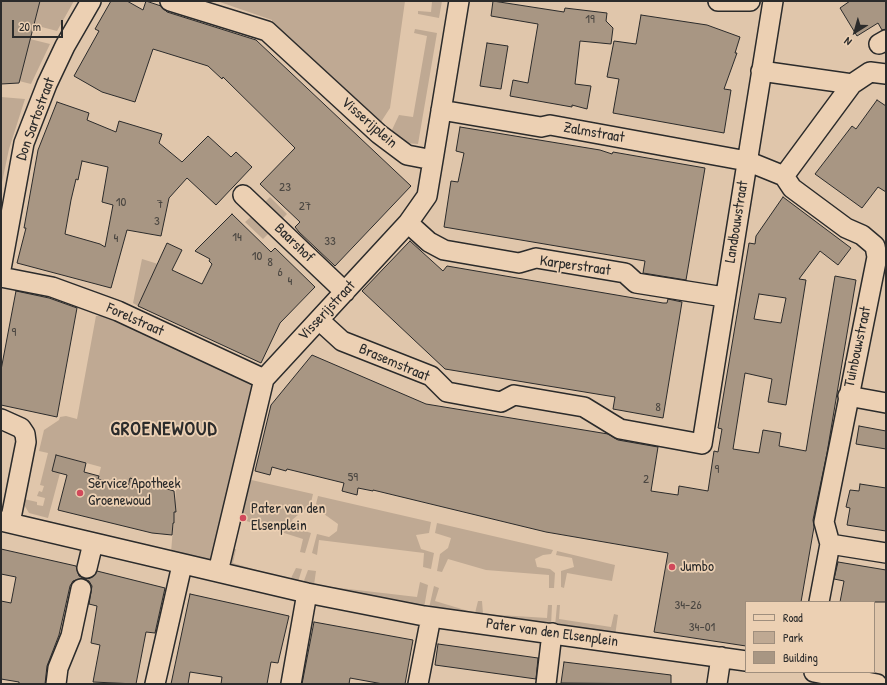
<!DOCTYPE html>
<html>
<head>
<meta charset="utf-8">
<style>
	body { margin:0 }
	#map { position:relative; width:887px; height:685px; overflow:hidden; background:#e0c6ab; font-family:"Patrick Hand",sans-serif }
	canvas { display:block }
	.frame { position:absolute; inset:0; border:2px solid #2b2b2b; pointer-events:none }
	.legend { position:absolute; left:745px; top:601px; width:130px; height:72px; box-sizing:border-box; background:#ecd0b3; border:1px solid #9f8e7d; margin:0; padding:5px 7px; list-style:none; font-size:12px; color:#2b2b2b }
	.legend li { display:flex; align-items:center; gap:8px; height:20px }
	.legend b { width:20px; border:1px solid #9f8e7d }
	.north { position:absolute; left:835px; top:12px; width:40px; height:40px; -webkit-text-stroke:3px #ecd0b3; paint-order:stroke; rotate:217deg; font-size:11px; font-weight:700; line-height:16px; text-align:center; color:#2b2b2b }
	.north::after { content:''; display:block; margin:auto; width:14px; height:18px; background:#2b2b2b; clip-path:polygon(50% 0,100% 100%,50% 72%,0 100%) }
	.scale { position:absolute; left:12px; top:20px; width:51px; height:18px; box-sizing:border-box; border:2px solid #2b2b2b; border-top:0; padding-left:5px; font-size:12px; line-height:14px; white-space:nowrap; color:#2b2b2b; -webkit-text-stroke:3px #ecd0b3; paint-order:stroke }
</style>
</head>
<body>
<div id="map">
<canvas width="887" height="685"></canvas>
<div class="frame"></div>
<ul class="legend">
<li><b style="height:5px;background:#ecd0b3"></b>Road</li>
<li><b style="height:11px;background:#bfa993"></b>Park</li>
<li><b style="height:11px;background:#a89683"></b>Building</li>
</ul>
<div class="north">N</div>
<div class="scale">20 m</div>
</div>
<script>
const ctx = document.querySelector('canvas').getContext('2d');
ctx.lineJoin = 'round';
function fill(path, color) { ctx.fillStyle = color; ctx.fill(path, 'evenodd'); }
const toPath = rows => new Path2D(rows.map(r => 'M' + r).join(''));
function trace(path, color, width, dash) { ctx.strokeStyle = color; ctx.lineWidth = width; ctx.lineCap = dash ? 'butt' : 'round'; ctx.setLineDash(dash || []); ctx.stroke(path); }
function drawText(font, color, halo, rows, align = 'center') {
  ctx.font = font + ' "Patrick Hand",sans-serif'; ctx.lineWidth = 3.5; ctx.setLineDash([]); ctx.textBaseline = 'middle'; ctx.strokeStyle = halo; ctx.fillStyle = color; for (const [text, x, y, turn = 0] of rows) {
    ctx.save(); ctx.translate(x, y); ctx.rotate((+turn || 0) * Math.PI / 180); ctx.textAlign = isNaN(turn) ? turn : align; if (halo) ctx.strokeText(text, 0, 0); ctx.fillText(text, 0, 0); ctx.restore();
  }
}
const green = toPath([
	[40,1,74,1,57,31,34,25],
	[217,1,405,1,390,108,379,125,272,26,272,20],
	[427,1,442,1,439,18,418,14,418,11,431,12,432,2],
	[415,29,437,33,418,144,405,143,391,132,399,115,413,117,427,36,414,33],
	[30,39,50,44,31,84,19,81],
	[1,97,25,99,9,149,1,187],
	[270,197,287,214,280,221,263,204],
	[253,215,270,232,263,239,245,222],
	[142,259,158,264,138,306,133,303],
	[102,309,257,383,212,563,171,553,176,489,146,482,146,484,130,478,128,486,98,479,101,467,57,455,52,471,60,473,48,518,29,513,23,503,24,499,37,502,37,505,43,506,45,498,37,496,39,491,42,492,44,486,40,485,48,453,39,451,44,430,59,420,60,417,66,416,77,419,96,316,99,316],
	[247,479,313,494,309,511,305,509,292,520,298,529,311,533,305,553,300,552,303,539,240,519],
	[318,496,431,522,429,533,416,535,421,549,434,553,431,569,423,567,424,553,319,540,317,555,312,553,317,534,329,537,337,531,338,524,324,514,314,512],
	[437,523,553,550,551,554,543,555,535,559,537,567,550,569,555,573,554,588,549,588,549,575,486,570,448,559,442,572,437,571,440,554,448,548,451,538,435,533],
	[232,549,236,549,233,563,290,580,296,568,302,569,297,585,234,569,228,560],
	[557,551,615,565,612,581,567,573,564,588,561,587,561,571,574,567,572,558,556,555],
	[308,570,316,571,314,585,417,597,420,582,428,585,424,608,302,586],
	[434,586,439,588,435,601,475,613,478,601,482,601,483,614,547,618,548,605,552,605,551,626,429,608],
	[557,605,560,605,559,619,611,627,614,614,618,615,615,636,555,626]
]);
const building = toPath([
	[1,1,40,1,19,83,1,84,1,1],
	[111,1,127,1,143,10,146,1,161,6,167,12,256,40,411,186,335,266,299,232,295,227,300,222,260,184,295,148,223,77,222,79,208,66,153,49,135,102,102,92,74,76,99,31,95,29,111,1],
	[493,1,564,12,565,8,607,13,606,21,613,28,611,44,580,41,575,84,591,86,587,109,572,105,572,107,510,96,513,80,528,83,538,24,491,16,493,1],
	[850,1,886,1,886,29,882,30,878,23,857,36,840,8,850,1],
	[641,15,707,25,740,37,735,53,737,53,724,89,731,90,724,133,613,113,619,79,607,77,614,41,636,44,641,15],
	[487,43,508,46,501,89,480,86,487,43],
	[877,100,886,106,886,192,878,187,862,208,815,174,852,126,856,129,877,100],
	[57,102,89,113,87,120,116,132,119,121,162,134,159,143,182,162,208,136,231,157,236,152,252,167,216,205,187,178,169,198,161,236,127,230,111,288,17,263,26,228,24,228,38,150,57,102],
	[82,161,108,167,102,202,113,205,105,247,100,244,65,234,71,200,76,179,78,180,82,161],
	[460,127,600,150,612,154,613,152,705,168,686,280,643,273,645,261,444,227,451,181,458,182,464,153,456,151,460,127],
	[783,197,851,248,838,265,820,251,799,279,806,280,786,405,768,402,772,379,745,373,733,449,759,453,763,430,781,433,779,446,806,451,835,276,856,280,827,453,813,520,814,527,801,602,746,602,746,646,654,632,668,553,546,532,373,490,373,491,358,488,357,495,342,491,344,483,287,469,286,471,272,467,270,475,255,471,271,405,312,355,426,404,608,434,618,440,658,447,651,491,678,495,679,486,708,491,714,451,718,452,722,429,718,428,749,243,755,244,756,236,783,197],
	[759,294,786,298,781,323,754,319,759,294],
	[232,214,271,252,275,248,315,287,280,323,261,363,138,306,167,243,182,250,172,270,202,284,212,264,209,261,210,259,195,251,232,214],
	[410,241,443,271,447,266,663,303,667,303,668,299,682,302,663,418,613,409,615,397,445,369,362,291,410,241],
	[16,291,49,298,77,308,57,417,1,405,1,370,16,291],
	[859,426,886,431,886,449,856,444,859,426],
	[56,455,86,463,84,472,99,476,98,479,128,486,130,478,174,491,176,512,174,512,174,523,173,523,172,535,152,533,58,510,67,475,52,471,56,455],
	[860,484,886,488,886,531,847,525,850,508,846,507,850,490,859,491,860,484],
	[1,549,76,566,79,576,85,579,90,578,97,571,165,588,155,633,146,632,136,684,93,682,100,645,91,643,97,606,89,604,92,586,89,581,83,578,73,581,70,586,59,635,47,666,45,684,19,684,19,682,1,679,1,601,11,603,16,577,1,574,1,549],
	[838,562,886,570,886,602,840,602,844,581,834,579,838,562],
	[190,594,289,616,278,663,271,662,267,684,221,684,222,677,190,672,188,684,171,684,190,594],
	[314,622,413,640,405,684,383,684,350,678,349,684,302,684,314,622],
	[438,644,538,658,536,679,435,665,438,644],
	[564,662,671,675,671,684,561,683,564,662]
]);
const minor = toPath([
	[170,1,267,31,379,134,407,155,433,160,459,1],
	[718,1,750,1],
	[879,44,886,40],
	[761,71,852,84,870,72,886,74],
	[441,110,541,127,550,125,747,161,784,176,792,188,846,228,862,235,875,246,877,257,824,522,830,544,819,602],
	[784,176,852,84],
	[243,195,345,292],
	[408,223,429,242,444,250,519,263,536,258,625,273,636,283,724,297],
	[1,269,24,143,47,84,65,46,91,1],
	[1,277,52,287,118,311,264,379],
	[319,320,342,341,431,376,447,392,501,402,514,395,584,407,620,429,702,444,773,1],
	[848,396,886,403],
	[1,419,21,428,25,434,26,442,10,523],
	[1,521,307,593,424,616,746,661],
	[830,544,886,553],
	[87,568,93,543],
	[218,572,264,379,408,223,427,196,433,160],
	[814,672,877,684],
	[56,684,58,668,71,636,81,589],
	[155,684,182,565],
	[291,684,307,593],
	[418,684,431,617],
	[546,684,552,633],
	[717,684,721,657]
]);
const markers = [
	[80,493,4,"#d1495b"],
	[243,518,4,"#d1495b"],
	[672,567,4,"#d1495b"]
];
const numberNames = [
	["19",590,20],
	["23",285,188],
	["10",121,203],
	["7",160,205],
	["27",305,207],
	["3",157,222],
	["14",237,238],
	["4",116,239],
	["33",330,242],
	["10",257,257],
	["8",270,263],
	["6",280,273],
	["4",290,282],
	["9",14,333],
	["8",658,408],
	["9",717,470],
	["59",353,478],
	["2",646,480],
	["34-26",688,606],
	["34-01",702,628]
];
const streetNames = [
	["Don Sartostraat",36,119,-70],
	["Visserijplein",369,123,41],
	["Zalmstraat",594,133,10],
	["Landbouwstraat",737,222,-81],
	["Baarshof",294,243,44],
	["Karperstraat",575,266,8],
	["Visserijstraat",327,311,-47],
	["Forelstraat",135,320,24],
	["Tuinbouwstraat",858,347,-78],
	["Brasemstraat",394,363,23],
	["Pater van den Elsenplein",552,633,8]
];
const poiNames = [
	["Service Apotheek",88,484],
	["Groenewoud",88,501],
	["Pater van den",251,509],
	["Elsenplein",251,526],
	["Jumbo",680,567]
];
const districtNames = [
	["GROENEWOUD",164,430]
];
fill(green, '#bfa993');
fill(building, '#a89683');
trace(building, '#2b2b2b', 1);
trace(minor, '#2b2b2b', 22);
trace(minor, '#ecd0b3', 19);
for (const [x, y, r, color] of markers) { const dot = new Path2D(); dot.arc(x, y, r, 0, 2 * Math.PI); ctx.fillStyle = color; ctx.fill(dot); trace(dot, '#ecd0b3', 1.5); }
drawText('13px', '#4a4641', null, numberNames);
drawText('15px', '#2b2b2b', '#ecd0b3', streetNames);
drawText('15px', '#2b2b2b', '#ecd0b3', poiNames, 'left');
ctx.letterSpacing = '1px';
drawText('bold 19px', '#2b2b2b', '#ecd0b3', districtNames);
ctx.letterSpacing = '0px';
</script>
</body>
</html>
